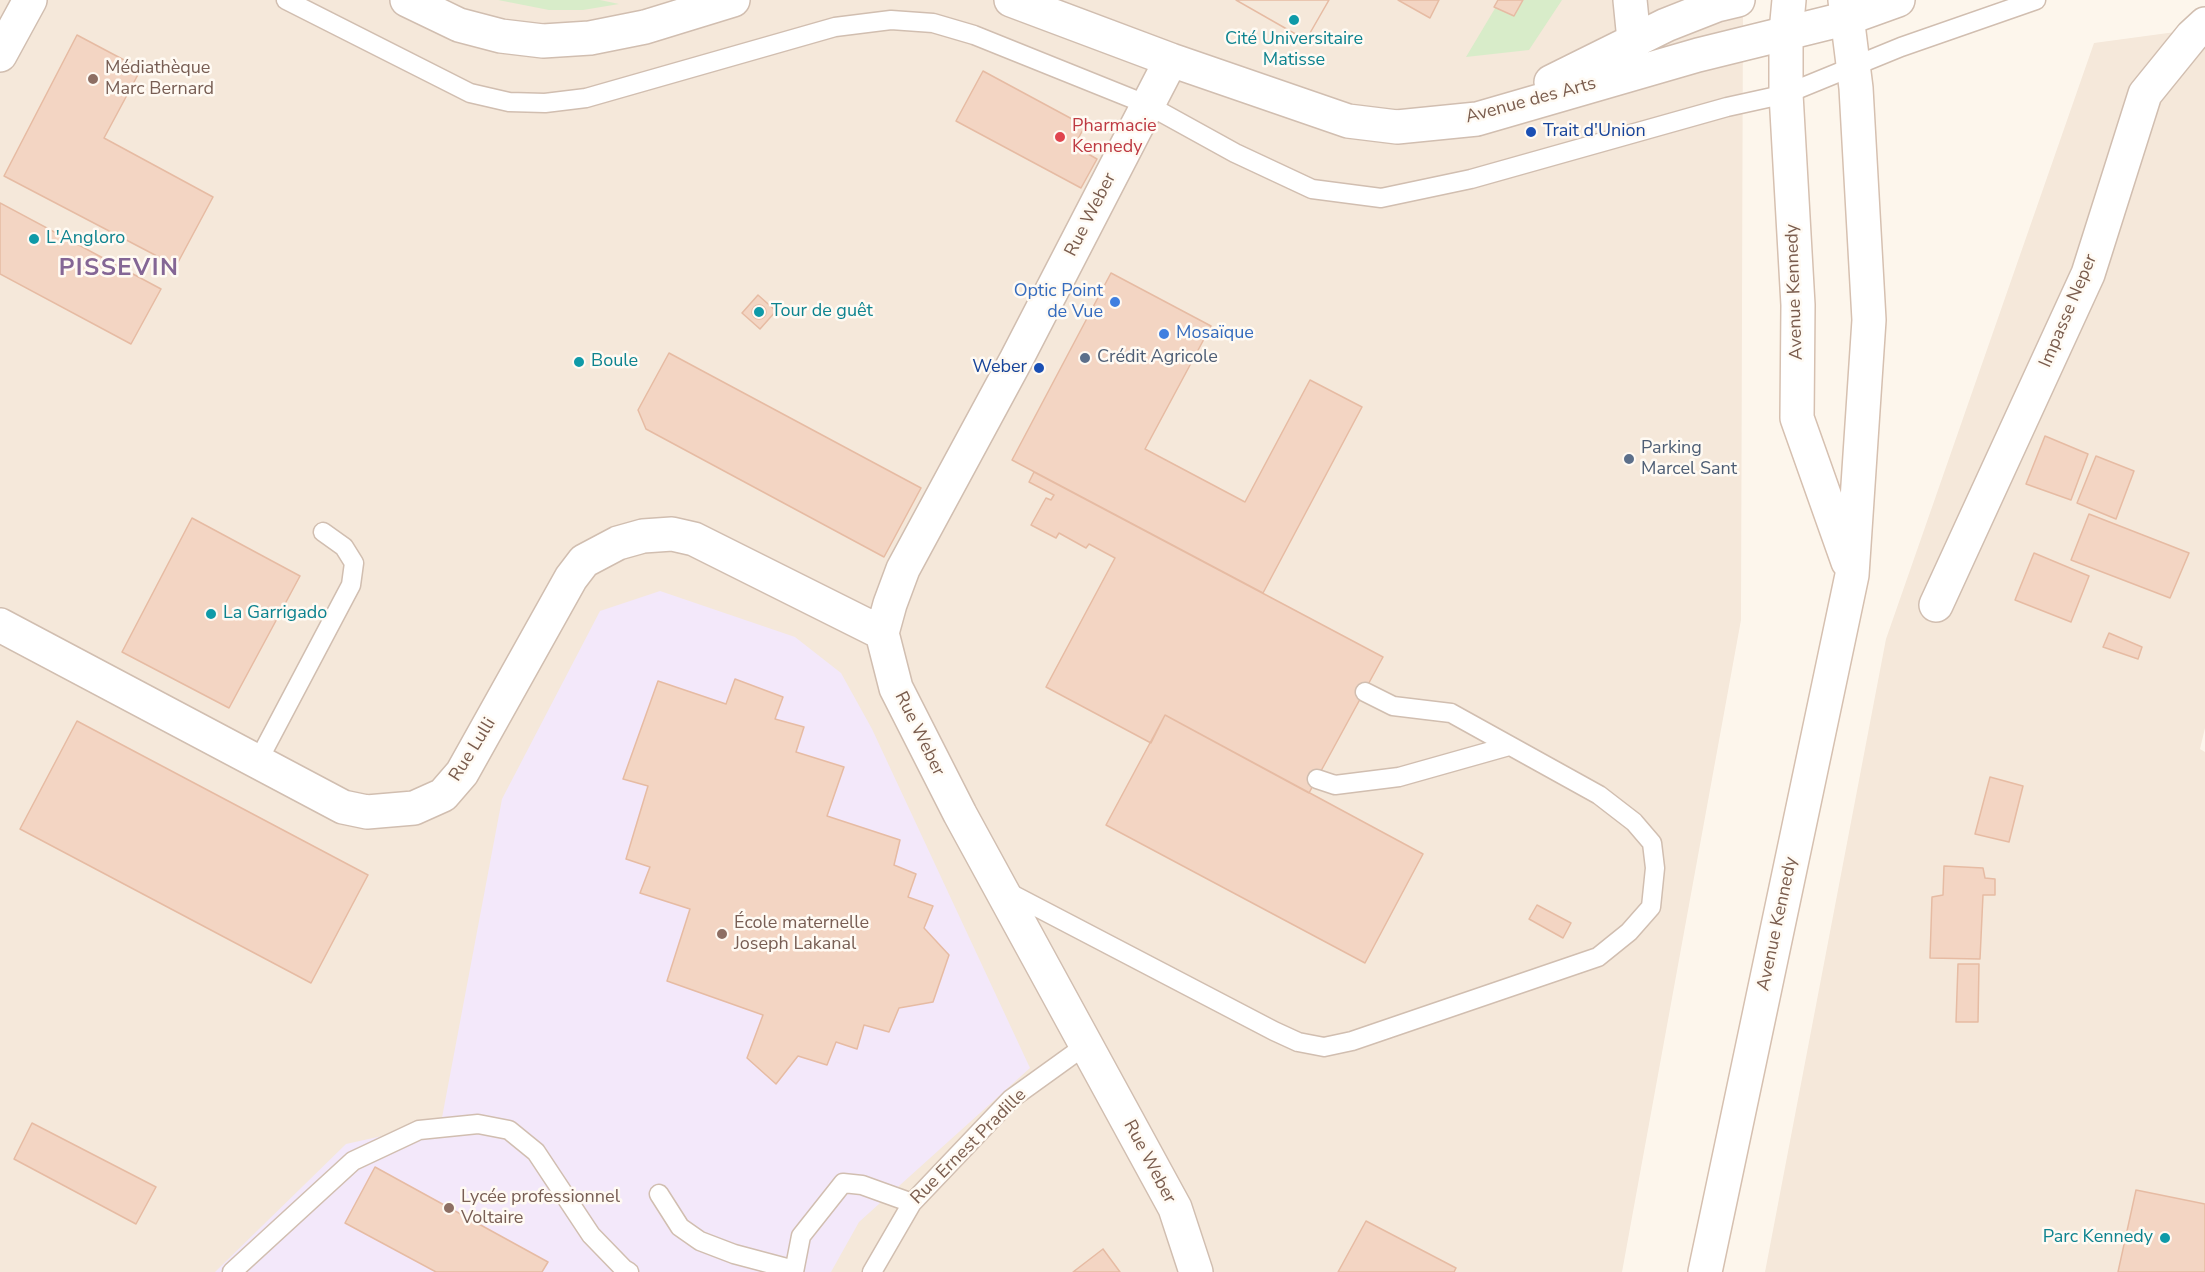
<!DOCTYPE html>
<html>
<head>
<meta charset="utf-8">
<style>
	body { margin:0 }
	canvas { display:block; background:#fdf6ec }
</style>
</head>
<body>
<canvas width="2205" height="1272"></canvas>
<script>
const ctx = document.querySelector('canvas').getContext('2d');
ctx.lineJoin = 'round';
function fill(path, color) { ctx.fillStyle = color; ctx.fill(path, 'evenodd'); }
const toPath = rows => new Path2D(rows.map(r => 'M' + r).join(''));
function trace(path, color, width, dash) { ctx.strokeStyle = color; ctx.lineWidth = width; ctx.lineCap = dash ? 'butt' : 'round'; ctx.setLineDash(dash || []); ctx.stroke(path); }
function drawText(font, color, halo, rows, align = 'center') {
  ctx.font = font + ' "Nunito Sans",sans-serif'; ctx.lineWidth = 5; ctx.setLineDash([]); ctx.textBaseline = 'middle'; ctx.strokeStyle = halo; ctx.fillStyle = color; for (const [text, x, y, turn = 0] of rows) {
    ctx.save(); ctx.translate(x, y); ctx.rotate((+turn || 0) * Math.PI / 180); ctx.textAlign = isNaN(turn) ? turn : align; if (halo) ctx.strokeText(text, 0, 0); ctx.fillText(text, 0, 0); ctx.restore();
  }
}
const residential = toPath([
	[0,0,1743,0,1741,620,1622,1272,0,1272],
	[2205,28,2205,728,2200,749,2205,752,2205,1272,1765,1272,1886,639,2094,43]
]);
const education = toPath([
	[660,591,795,637,841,673,872,729,1030,1068,859,1222,831,1272,215,1272,346,1144,441,1123,502,799,600,611]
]);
const green = toPath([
	[498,0,600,0,619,4,583,10,549,10],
	[1500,0,1562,0,1529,50,1466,57]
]);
const building = toPath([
	[1236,0,1329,0,1306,40,1236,0],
	[1236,0,1329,0,1306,40,1236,0],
	[1398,0,1439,0,1430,18,1398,0],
	[1498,0,1523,0,1514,16,1494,7,1498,0],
	[77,35,141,69,104,138,213,197,176,266,4,176,77,35],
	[983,71,1085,126,1074,146,1097,159,1081,188,956,121,983,71],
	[0,203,161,289,131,344,0,274,0,203],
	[1111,273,1211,326,1145,449,1245,502,1310,380,1362,407,1263,593,1012,460,1111,273],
	[758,295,776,311,760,329,742,313,758,295],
	'752 312a7 7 0 1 1 14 0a7 7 0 1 1-14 0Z',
	[669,353,921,488,884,557,646,429,638,410,669,353],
	[2045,436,2088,454,2071,500,2026,484,2045,436],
	[2096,456,2134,471,2116,519,2077,503,2096,456],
	[1034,472,1383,657,1309,793,1165,715,1151,743,1046,687,1115,558,1089,544,1086,548,1059,533,1056,538,1031,525,1046,498,1051,500,1054,495,1029,482,1034,472],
	[2089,514,2189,553,2170,598,2071,560,2089,514],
	[192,518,300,576,229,708,122,652,192,518],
	[2034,553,2089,576,2071,622,2015,600,2034,553],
	[2109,633,2142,647,2138,659,2103,647,2109,633],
	[735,679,783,697,775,719,804,727,796,752,844,767,827,816,900,840,894,865,916,874,908,897,933,906,924,928,949,955,933,1002,899,1008,889,1032,864,1025,857,1049,836,1042,827,1065,798,1056,776,1084,747,1058,763,1015,667,981,690,909,640,893,650,867,626,859,648,786,623,779,658,681,726,704,735,679],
	[1165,715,1423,854,1365,963,1106,825,1165,715],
	[77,721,368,875,311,983,20,829,77,721],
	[1990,777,2023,786,2009,842,1975,834,1990,777],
	[1944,866,1983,868,1985,878,1995,879,1995,895,1983,895,1980,959,1930,958,1932,897,1943,895,1944,866],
	[1537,905,1571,923,1563,938,1529,919,1537,905],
	[1958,964,1979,964,1978,1022,1956,1022,1958,964],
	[32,1123,156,1187,136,1224,14,1159,32,1123],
	[375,1167,548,1262,542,1272,436,1272,345,1223,375,1167],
	[2136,1190,2205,1204,2205,1272,2118,1272,2136,1190],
	[1366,1221,1456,1268,1454,1272,1338,1272,1366,1221],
	[1103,1249,1120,1272,1073,1272,1103,1249]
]);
const lane = toPath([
	[286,0,470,93,509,102,545,103,586,98,835,27,891,20,933,23,974,35,1148,105,1235,153,1312,189,1381,198,1471,179,1727,107,1786,94,1901,47,2036,0],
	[258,761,351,585,354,563,344,547,323,532],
	[1317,779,1335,785,1399,777,1509,746],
	[1004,890,1274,1031,1298,1042,1324,1047,1352,1041,1598,957,1629,932,1651,907,1655,868,1652,843,1634,822,1599,795,1451,713,1393,706,1365,692],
	[659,1194,680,1227,700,1241,734,1254,794,1270],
	[232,1272,353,1161,419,1130,478,1124,509,1130,536,1152,591,1235,624,1269,629,1272],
	[794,1272,801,1236,843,1183,862,1185,912,1203],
	[872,1272,912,1203,1011,1099,1086,1045]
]);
const street = toPath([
	[407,0,459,25,501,36,543,41,590,38,645,27,733,0],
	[1011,0,1171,60,1348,121,1397,127,1477,119,1698,55,1848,18,1898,0],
	[1630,0,1634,40],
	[0,55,30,0],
	[1171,60,1016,360,903,569,890,604,882,633,896,688,960,814,1175,1208,1196,1272],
	[1551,82,1666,25,1717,5,1738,0],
	[1936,605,2088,274,2145,94,2192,36,2205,24],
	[0,625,343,807,367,812,414,808,443,795,462,773,571,578,584,561,618,543,643,536,672,534,694,539,882,633]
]);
const secondary = toPath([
	[1789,0,1786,32,1786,94,1798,305,1797,418,1848,562],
	[1705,1272,1852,575,1869,320,1856,88,1845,0]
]);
const markers = [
	[1294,20,6,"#0f9aa8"],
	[93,79,6,"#8d6e63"],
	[1531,132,6,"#1a4fb4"],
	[1060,137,6,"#e0444e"],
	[34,239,6,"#0f9aa8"],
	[1115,302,6,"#3f7fe0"],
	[759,312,6,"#0f9aa8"],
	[1164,334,6,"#3f7fe0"],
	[1085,358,6,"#5c6f8a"],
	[579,362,6,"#0f9aa8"],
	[1039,368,6,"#1a4fb4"],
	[1629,459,6,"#5c6f8a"],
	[211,614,6,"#0f9aa8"],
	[722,934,6,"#8d6e63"],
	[449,1208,6,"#8d6e63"],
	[2165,1238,6,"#0f9aa8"]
];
const cultureNames = [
	["Cité Universitaire",1294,40,"center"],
	["Matisse",1294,61,"center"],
	["L'Angloro",46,239],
	["Tour de guêt",771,312],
	["Boule",591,362],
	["La Garrigado",223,614],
	["Parc Kennedy",2153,1238,"right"]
];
const educationNames = [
	["Médiathèque",105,69],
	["Marc Bernard",105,90],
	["École maternelle",734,924],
	["Joseph Lakanal",734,945],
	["Lycée professionnel",461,1198],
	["Voltaire",461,1219]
];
const streetNames = [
	["Avenue des Arts",1531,101,-15],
	["Rue Weber",1091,215,-63],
	["Avenue Kennedy",1795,292,-92],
	["Impasse Neper",2069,311,-67],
	["Rue Weber",919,734,64],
	["Rue Lulli",473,750,-58],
	["Avenue Kennedy",1778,924,-78],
	["Rue Ernest Pradille",969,1147,-45],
	["Rue Weber",1149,1162,62]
];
const healthNames = [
	["Pharmacie",1072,127],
	["Kennedy",1072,148]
];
const transitNames = [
	["Trait d'Union",1543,132],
	["Weber",1027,368,"right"]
];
const shopNames = [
	["Optic Point",1103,292],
	["de Vue",1103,313],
	["Mosaïque",1176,334,"left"]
];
const serviceNames = [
	["Crédit Agricole",1097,358],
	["Parking",1641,449],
	["Marcel Sant",1641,470]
];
const districtNames = [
	["PISSEVIN",119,269]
];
fill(residential, '#f5e8da');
fill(education, '#f3e8fa');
fill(green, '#d8ecc9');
fill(building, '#f3d5c3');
trace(building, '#e6bba3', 1.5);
trace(lane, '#d1beb0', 21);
trace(street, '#d1beb0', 36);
trace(secondary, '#d6c0b0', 36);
trace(lane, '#fff', 18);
trace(street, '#fff', 33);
trace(secondary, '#fff', 33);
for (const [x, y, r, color] of markers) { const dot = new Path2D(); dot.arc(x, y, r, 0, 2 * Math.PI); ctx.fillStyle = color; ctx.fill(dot); trace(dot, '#fffaf3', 2); }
drawText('18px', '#0d838f', '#fffaf3', cultureNames, 'left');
drawText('18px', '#785e54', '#fffaf3', educationNames, 'left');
drawText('18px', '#7a5c4d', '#fffaf3', streetNames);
drawText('18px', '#be3a42', '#fffaf3', healthNames, 'left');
drawText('18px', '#164399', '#fffaf3', transitNames, 'left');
drawText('18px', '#366cbe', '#fffaf3', shopNames, 'right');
drawText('18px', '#4e5e75', '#fffaf3', serviceNames, 'left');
ctx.letterSpacing = '1.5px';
drawText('bold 24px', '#846695', '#fffaf3', districtNames);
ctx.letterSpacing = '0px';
</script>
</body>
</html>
